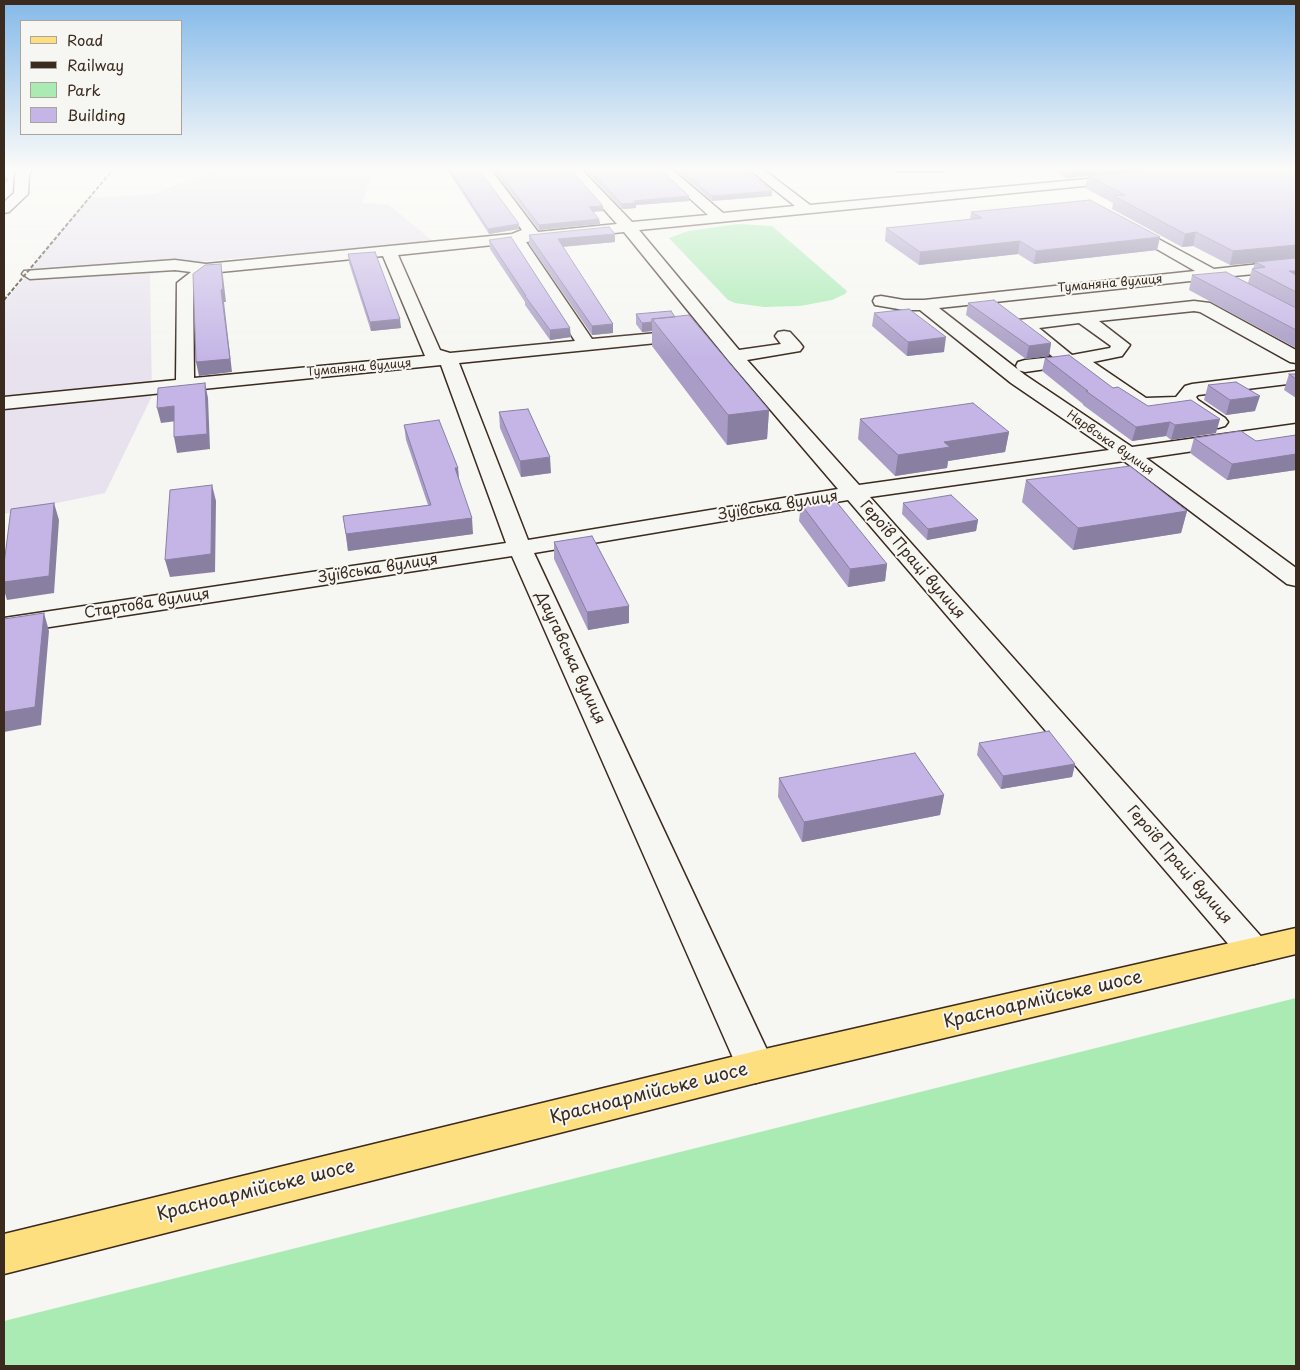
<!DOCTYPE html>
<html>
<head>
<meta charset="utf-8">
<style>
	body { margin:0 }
	#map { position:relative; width:1300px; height:1370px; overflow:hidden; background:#f6f6f2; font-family:"Playpen Sans",sans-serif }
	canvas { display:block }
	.frame { position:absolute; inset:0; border:5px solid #3b2a1e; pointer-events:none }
	.legend { position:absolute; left:20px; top:20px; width:162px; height:115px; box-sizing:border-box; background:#f6f6f2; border:1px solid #aba49d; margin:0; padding:6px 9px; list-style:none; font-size:15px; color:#3b2a1e }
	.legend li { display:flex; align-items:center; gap:10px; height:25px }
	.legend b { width:25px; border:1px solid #aba49d }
</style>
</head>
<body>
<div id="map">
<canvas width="1300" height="1370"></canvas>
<div class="frame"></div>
<ul class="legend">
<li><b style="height:6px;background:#fedf80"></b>Road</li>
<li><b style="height:6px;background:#3b2a1e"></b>Railway</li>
<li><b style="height:14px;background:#aaebb4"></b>Park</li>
<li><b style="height:14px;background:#c4b5e6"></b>Building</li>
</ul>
</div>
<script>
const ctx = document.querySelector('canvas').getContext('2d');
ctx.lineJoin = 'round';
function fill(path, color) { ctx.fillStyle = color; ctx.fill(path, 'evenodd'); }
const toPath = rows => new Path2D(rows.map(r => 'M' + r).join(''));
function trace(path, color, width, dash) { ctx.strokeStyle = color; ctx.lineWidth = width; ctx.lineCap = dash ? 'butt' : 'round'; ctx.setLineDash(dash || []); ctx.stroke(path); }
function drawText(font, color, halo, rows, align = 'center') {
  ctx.font = font + ' "Playpen Sans",sans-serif'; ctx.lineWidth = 4; ctx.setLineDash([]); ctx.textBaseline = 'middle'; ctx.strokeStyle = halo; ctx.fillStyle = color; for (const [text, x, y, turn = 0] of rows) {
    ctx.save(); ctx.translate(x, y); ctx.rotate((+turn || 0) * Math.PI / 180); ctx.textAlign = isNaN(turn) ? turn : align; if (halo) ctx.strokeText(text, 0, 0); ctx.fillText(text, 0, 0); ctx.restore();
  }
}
const built = toPath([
	[221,167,376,167,362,203,389,205,433,241,197,262,150,275,152,396,105,493,4,514,4,302,24,279,87,198,154,194]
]);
const green = toPath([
	[738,224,772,226,847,291,845,294,832,300,800,306,764,307,735,303,728,300,669,238,688,231],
	[1296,998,1296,1366,4,1366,4,1321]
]);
const minor = toPath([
	[20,167,33,167,29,175,28,194,9,212,4,213,4,202,14,193,15,175,20,167],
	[476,167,489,167,538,232,617,224,566,167,579,167,632,222,708,215,655,167,669,167,723,213,795,206,746,167,760,167,810,205,1129,175,1131,178,1124,182,639,230,739,350,781,344,775,336,778,332,784,331,790,332,800,343,803,347,800,351,747,360,859,485,1109,450,1011,383,920,310,904,310,875,305,873,301,875,297,881,296,904,300,924,300,1195,271,1120,228,1118,225,1125,221,1214,269,1296,260,1296,270,1223,277,1216,281,1209,279,939,308,1025,375,1132,447,1296,424,1296,436,1146,458,1296,568,1296,586,1287,584,1124,461,870,497,1266,942,1271,951,1266,960,1254,964,1242,960,848,500,534,553,775,1067,770,1078,756,1083,742,1078,737,1067,512,556,4,634,4,618,506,543,441,365,4,409,4,397,176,380,177,283,191,272,175,270,30,279,22,274,24,271,175,260,206,264,512,234,522,230,476,167],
	[624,232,728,360,838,489,528,540,459,363,696,339,699,335,696,331,690,330,592,339,526,242,624,232],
	[512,243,575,341,450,353,440,350,398,255,512,243],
	[383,256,425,356,194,378,193,285,210,273,383,256],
	[891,167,950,167,944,171,897,171,891,167],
	[1194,301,1210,303,1296,350,1296,363,1290,362,1200,312,1194,311,1099,321,1130,345,1122,356,1093,362,1146,398,1176,397,1185,386,1192,384,1296,371,1296,383,1198,395,1196,397,1198,400,1225,418,1228,422,1225,426,1218,428,1211,426,1185,410,1135,408,1074,365,1025,372,1018,370,1016,366,1018,362,1025,360,1053,357,1018,328,1015,324,1018,320,1194,301],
	[1079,323,1111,346,1110,348,1072,355,1039,328,1079,323]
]);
const major = toPath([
	[1296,928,1296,954,756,1083,4,1274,4,1234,756,1051,1296,928]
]);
const rail = toPath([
	[4,300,115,167]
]);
const wall = toPath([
	[446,167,477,167,519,229,489,234,448,171],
	[491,167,568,167,603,211,593,212,599,219,600,224,539,230],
	[582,167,658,167,689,201,636,205,636,208,622,209],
	[672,167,741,167,772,191,772,196,712,201],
	[1047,167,1175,167,1066,178],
	[1296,167,1296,348,1189,290,1192,275,1248,283,1252,269,1253,269,1255,263,1230,265,1193,246,1182,247,1112,209,1113,203,1085,188,1088,176],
	[971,212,1160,237,1157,250,1034,264,1018,254,919,265,885,241,886,228,970,220],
	[529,235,615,242,563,247,613,324,613,333,592,335,529,244],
	[489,240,571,337,550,340,525,305,525,302,490,249],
	[348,254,401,328,371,331,349,263],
	[968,303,1051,343,1049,356,1026,359,966,315],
	[874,313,944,352,907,356,872,326],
	[636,314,675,317,769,410,767,439,727,445,652,346,652,331,642,332,636,324],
	[1045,358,1113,388,1148,406,1216,433,1171,440,1166,436,1132,441,1083,405,1083,404,1042,371],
	[1289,374,1296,374,1296,398,1284,390],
	[1208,385,1255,411,1226,415,1204,400],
	[499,412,551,473,521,477,500,428],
	[860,419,1009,432,1005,452,948,461,947,468,895,476,858,439],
	[404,425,458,468,459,479,473,534,348,551,343,516,428,505,406,440],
	[1296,435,1296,470,1227,480,1190,453,1194,438,1256,441],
	[1026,480,1187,511,1181,533,1073,550,1022,502],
	[903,503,978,520,976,531,927,540,902,514],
	[801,504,887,564,885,581,848,587,799,521],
	[554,542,629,606,629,623,588,630,554,559],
	[979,743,1075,764,1072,777,1001,789,977,755],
	[779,778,944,795,940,815,802,842,778,797]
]);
const shadedWall = toPath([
	[1068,167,1175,167,1066,178],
	[7,176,8,181,4,185,4,179],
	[772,191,772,196,712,201,712,196],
	[689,196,689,201,636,205,636,208,622,209,622,204,634,201],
	[603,206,603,211,589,212,589,207],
	[599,219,600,224,539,230,539,225],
	[519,224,519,229,489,234,488,229],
	[1196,232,1193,246,1182,247,1185,234],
	[615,234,615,242,558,247,558,239],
	[1160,237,1157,250,1034,264,1036,251],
	[1020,241,1018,254,919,265,920,252],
	[1296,245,1296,259,1230,265,1233,251],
	[221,264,223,276,226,302,224,302,232,372,199,376,196,362,221,290],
	[1289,271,1296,271,1296,284],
	[400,319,401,328,371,331,370,322],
	[652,322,652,331,642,332,642,323],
	[613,324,613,333,592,335,592,326],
	[570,328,571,337,550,340,550,330],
	[946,337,944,352,907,356,908,342],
	[1051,343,1049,356,1026,359,1029,346],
	[205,383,208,398,210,449,177,453,174,437],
	[1260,396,1255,411,1226,415,1230,400],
	[174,406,177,421,161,423,157,408],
	[769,410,767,439,727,445,728,415],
	[1220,419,1216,433,1171,440,1175,425],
	[1170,422,1166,436,1132,441,1136,427],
	[1009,432,1005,452,948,461,947,468,895,476,898,455,944,442],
	[1296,454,1296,470,1227,480,1232,464],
	[550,457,551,473,521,477,520,461],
	[455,468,458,468,459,484],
	[212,485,216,501,215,572,170,577,165,560],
	[54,503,59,520,54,593,7,600,4,590,4,582],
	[1187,511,1181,533,1073,550,1078,528],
	[472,518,473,534,348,551,346,534],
	[978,520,976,531,927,540,928,529],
	[887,564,885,581,848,587,850,569],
	[629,606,629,623,588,630,587,612],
	[44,613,49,631,41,725,4,732,4,712],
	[1075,764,1072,777,1001,789,1003,776],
	[944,795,940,815,802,842,804,822]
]);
const building = toPath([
	[448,167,477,167,519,224,488,229,448,167],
	[495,167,568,167,603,206,589,207,599,219,539,225,495,167],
	[586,167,658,167,689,196,634,201,636,203,622,204,586,167],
	[678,167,741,167,772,191,712,196,678,167],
	[1178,167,1296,167,1296,245,1233,251,1196,232,1185,234,1114,196,1125,195,1088,176,1178,167],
	[1090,200,1160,237,1036,251,1020,241,920,252,886,228,982,218,971,212,1090,200],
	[609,227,615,234,558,239,613,324,592,326,529,235,609,227],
	[511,237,570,328,550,330,525,296,526,296,489,240,511,237],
	[375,252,400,319,370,322,348,254,375,252],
	[1296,258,1296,271,1289,271,1296,275,1296,292,1252,269,1265,267,1255,262,1296,258],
	[221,264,223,289,221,290,230,359,196,362,193,274,205,265,221,264],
	[1226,272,1296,308,1296,330,1192,275,1226,272],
	[994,300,1051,343,1029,346,968,303,994,300],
	[909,309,946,337,908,342,874,313,909,309],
	[671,311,675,317,652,319,652,322,642,323,636,314,671,311],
	[689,315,769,410,728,415,652,319,689,315],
	[1069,355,1113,388,1118,387,1148,406,1191,400,1220,419,1175,425,1170,422,1136,427,1086,391,1088,391,1045,358,1069,355],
	[1289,374,1296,374,1296,379,1289,374],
	[1236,382,1260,396,1230,400,1208,385,1236,382],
	[205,383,207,434,174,437,174,406,157,408,158,388,205,383],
	[973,403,1009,432,944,442,950,447,898,455,860,419,973,403],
	[528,409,550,457,520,461,499,412,528,409],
	[439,420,458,468,455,468,472,518,346,534,343,516,431,505,404,425,439,420],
	[1241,431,1256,441,1296,435,1296,454,1232,464,1194,438,1241,431],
	[1130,466,1187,511,1078,528,1026,480,1130,466],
	[212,485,211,554,165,560,170,490,212,485],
	[951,495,978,520,928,529,903,503,951,495],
	[835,500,887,564,850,569,801,504,835,500],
	[54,503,49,576,4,582,4,564,11,509,54,503],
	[592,536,629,606,587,612,554,542,592,536],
	[44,613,35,707,4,712,4,619,44,613],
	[1049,731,1075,764,1003,776,979,743,1049,731],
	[915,753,944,795,804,822,779,778,915,753]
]);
const farStreetnames = [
	["Туманяна вулиця",1110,284,-5],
	["Туманяна вулиця",359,368,-5],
	["Нарвська вулиця",1110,443,35]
];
const streetNames = [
	["Зуївська вулиця",778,506,-9],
	["Героїв Праці вулиця",912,560,49],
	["Зуївська вулиця",378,569,-9],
	["Стартова вулиця",147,604,-9],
	["Даугавська вулиця",570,658,65],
	["Героїв Праці вулиця",1179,865,49]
];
const nearStreetnames = [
	["Красноармійське шосе",1043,1000,-13],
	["Красноармійське шосе",649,1094,-14],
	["Красноармійське шосе",256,1191,-14]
];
fill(built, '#e7e2ee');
fill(green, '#aaebb4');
trace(minor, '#3b2a1e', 3);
trace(major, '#3b2a1e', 3);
fill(minor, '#f6f6f2');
fill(major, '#fedf80');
trace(rail, '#3b2a1e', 2, [4, 2]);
fill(wall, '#a99cc6');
fill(shadedWall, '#897fa1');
fill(building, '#c4b5e6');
trace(building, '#897fa1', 1);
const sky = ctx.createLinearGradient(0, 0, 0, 359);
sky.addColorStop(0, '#84b9e9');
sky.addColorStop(0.47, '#fbfbf9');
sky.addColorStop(1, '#fbfbf900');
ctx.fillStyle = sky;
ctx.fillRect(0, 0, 1300, 359);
drawText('12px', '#3b2a1e', '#f6f6f2', farStreetnames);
drawText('15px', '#3b2a1e', '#f6f6f2', streetNames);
drawText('18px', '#3b2a1e', '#f6f6f2', nearStreetnames);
</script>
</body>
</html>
